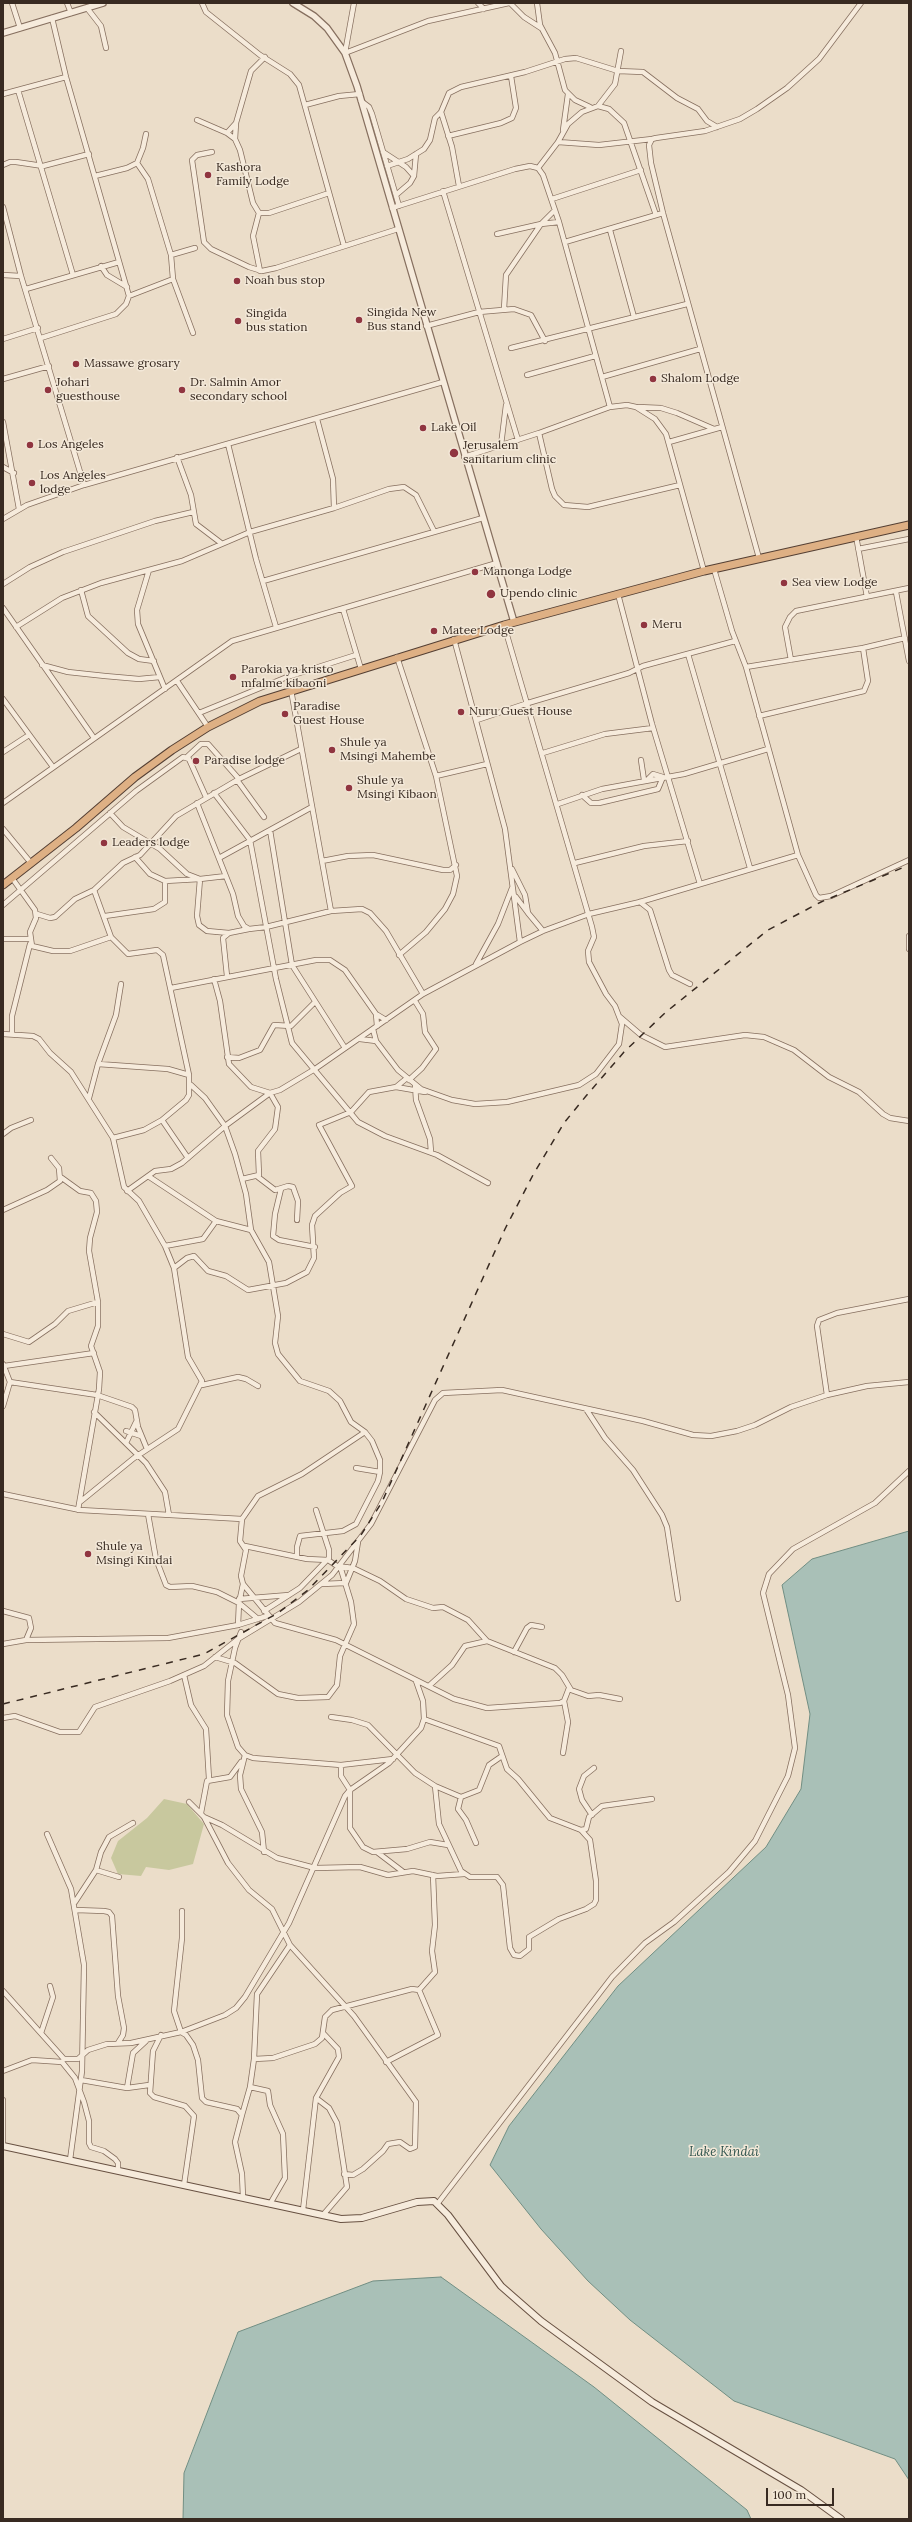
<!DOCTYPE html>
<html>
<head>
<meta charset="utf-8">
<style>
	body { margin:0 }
	#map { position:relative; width:912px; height:2522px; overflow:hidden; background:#ebddc9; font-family:Lora,serif }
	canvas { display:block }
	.frame { position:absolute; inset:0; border:4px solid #382a21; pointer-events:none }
	.scale { position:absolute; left:766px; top:2488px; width:68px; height:18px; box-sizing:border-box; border:2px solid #382a21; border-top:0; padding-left:5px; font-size:12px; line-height:14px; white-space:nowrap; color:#382a21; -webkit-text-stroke:3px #f3e8d8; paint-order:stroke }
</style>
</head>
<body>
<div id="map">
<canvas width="912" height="2522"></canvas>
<div class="frame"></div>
<div class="scale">100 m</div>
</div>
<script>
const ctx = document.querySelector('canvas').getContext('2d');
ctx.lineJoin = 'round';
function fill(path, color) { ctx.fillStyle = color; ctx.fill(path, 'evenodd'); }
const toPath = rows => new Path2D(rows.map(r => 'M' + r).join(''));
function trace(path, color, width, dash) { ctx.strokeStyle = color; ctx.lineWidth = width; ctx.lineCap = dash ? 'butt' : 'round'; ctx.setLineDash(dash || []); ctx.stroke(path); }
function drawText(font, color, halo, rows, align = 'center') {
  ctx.font = font + ' Lora,serif'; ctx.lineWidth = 3; ctx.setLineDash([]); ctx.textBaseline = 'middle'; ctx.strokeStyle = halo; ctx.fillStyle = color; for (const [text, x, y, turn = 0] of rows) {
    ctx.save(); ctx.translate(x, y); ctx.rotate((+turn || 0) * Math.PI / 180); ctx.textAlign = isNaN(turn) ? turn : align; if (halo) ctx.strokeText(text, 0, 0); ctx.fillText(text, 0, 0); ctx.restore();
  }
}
const green = toPath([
	[164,1799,187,1804,204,1824,193,1864,169,1870,146,1867,141,1876,118,1874,111,1858,118,1841,147,1818]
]);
const water = toPath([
	[909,1531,909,2480,895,2459,734,2401,630,2320,588,2281,541,2229,490,2165,509,2126,618,1986,766,1847,801,1789,810,1714,782,1585,812,1559,909,1531],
	[441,2277,594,2387,747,2510,751,2519,183,2519,184,2473,238,2332,373,2281,441,2277]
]);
const minor = toPath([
	[12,3,20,28],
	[67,3,71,13],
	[202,3,206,12,260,55,290,74,299,85,344,246],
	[478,3,484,9],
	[510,3,524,17,541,28],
	[537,3,540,25,555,53,565,90,575,100,590,107],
	[87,8,101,26,106,48],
	[345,53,428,21,509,3],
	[345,53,354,3],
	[18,90,73,275],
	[3,94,66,77],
	[361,101,369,107,372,114,399,206],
	[305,105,339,96,360,94],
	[598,106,615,84,621,51],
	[197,120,227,133,235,139,240,150,253,203,259,213,269,213,329,193],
	[563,130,568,94],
	[227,133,236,123],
	[448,136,501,123,512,118,516,108,511,76],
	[235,139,236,123,251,71,265,57],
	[558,142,599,145,652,139],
	[212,152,197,155,192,160,204,242,211,249,249,267,262,271,276,268,398,229],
	[383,152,406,167,414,176],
	[137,163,148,179,171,255,173,279,193,333],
	[3,165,10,162,16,162,43,166,89,154],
	[387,166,408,159,424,149,430,140,435,118,441,112],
	[538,168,558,142,568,124,582,112,598,106,609,109,624,123,656,215],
	[95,176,127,168,137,163,143,148,146,134],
	[459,186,452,147,441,112,449,93,461,87,525,72,565,59,576,58,618,71,643,72,677,98,698,109,707,121,717,127],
	[443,191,518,440],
	[396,195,410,183,414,176,416,154],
	[552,199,641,170],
	[3,207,21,276,84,485],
	[392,208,515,169,530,166,538,168,543,175,559,222,610,407],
	[259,213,253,236,260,271],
	[610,230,634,317],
	[497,234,541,224,559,222],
	[565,242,663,213],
	[171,255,195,248],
	[101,266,107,275,127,287],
	[3,275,21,276],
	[26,289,119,262],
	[129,296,173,279],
	[504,309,506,275,541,224,555,210],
	[426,326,479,312,514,309,531,315,545,341],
	[41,338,116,314,126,304,129,296,66,77,52,18],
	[3,339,38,328],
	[511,348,687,304],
	[527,375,595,356],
	[602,377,700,349],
	[3,379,49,366],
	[638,407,661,408,677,413,714,429],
	[317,419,333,479,334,508],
	[3,422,19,509],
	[539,433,552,489,555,496,564,505,588,507,680,485],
	[669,442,722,427],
	[228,444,256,559,276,627],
	[501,445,506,405],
	[177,457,191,495,196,524,221,543],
	[464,457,539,433,610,407,627,405,636,407,655,419,666,434,704,571],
	[3,467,14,473],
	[3,519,27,505,84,485,443,382],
	[856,536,867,597],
	[858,549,909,539],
	[759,558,663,213,651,163,649,145,652,139,656,138,705,131,740,119,757,109,787,88,819,59,861,3],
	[714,569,732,631,746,667,798,855,816,895,819,898,831,896,909,860],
	[149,570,137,610,138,624,165,689],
	[263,581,483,518],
	[3,584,30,567,63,552,155,521,193,512],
	[81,590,88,616,128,653,139,659,154,661],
	[896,592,909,661],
	[618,594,652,724,700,884],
	[3,608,94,738],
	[343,609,361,669],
	[16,627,62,598,101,583,182,561,250,532,334,508,389,489,404,487,416,495,434,531],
	[454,639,505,829,520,942],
	[688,654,750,868],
	[397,657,436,776,457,876,453,894,445,909,426,932,399,955],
	[791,660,785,627,790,617,796,611,909,588],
	[42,665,68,672,105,676,139,679,160,677],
	[746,667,863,648,905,638],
	[177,681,208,727],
	[291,690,331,911],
	[3,699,53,767],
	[199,713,287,677,356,655],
	[759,716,864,691,868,681,863,648],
	[477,720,528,703,629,673,643,666,735,641],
	[3,752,29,735],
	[543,753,605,734,653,728],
	[187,757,201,744,208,744,239,779],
	[641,760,644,780],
	[436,776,487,764],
	[237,780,264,817],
	[214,793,250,840,276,979,292,1043,358,1122,385,1136,437,1155,488,1183],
	[582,795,591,803,599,803,658,789,663,777,653,774,647,780],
	[3,803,232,641,497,563],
	[197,803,233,894,238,916,244,926,249,929,266,927,331,911,362,909,370,913,386,931,423,994],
	[558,804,602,789,684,774,768,749],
	[110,813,123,827,160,849,187,874,200,879,226,876],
	[3,829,31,863],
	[270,830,292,965,345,1048],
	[219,858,312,807],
	[322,861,348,856,373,855,443,870,450,870,456,865],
	[575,863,644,846,688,841],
	[512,869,525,895,528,913,543,931],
	[12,878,35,910,36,918,30,932,32,946,53,951,70,951,111,937,128,954,157,950,163,955,189,1075,189,1095,186,1100,162,1120,144,1130,113,1138],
	[165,881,200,879,197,916,199,925,207,931,229,933],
	[94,890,111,937],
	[516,897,528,913],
	[640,902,650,910,669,970,672,975,690,984],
	[3,905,136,791,183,757,189,759,206,797],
	[37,914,50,918,55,917,75,899,94,890,123,863,140,855,176,816,239,779,301,749],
	[105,916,154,909,165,902,165,881,150,874,135,857],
	[909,936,909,949],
	[3,939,30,939],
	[476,964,498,924,512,888],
	[227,976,223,938,229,933,249,929],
	[214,979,220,1001,229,1064,251,1087,270,1093,278,1107,275,1129,258,1151,259,1175,242,1179],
	[171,988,316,960,330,960,345,970,376,1014,386,1020],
	[376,1014,377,1026],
	[620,1017,641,1035,665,1047,745,1035,764,1037,794,1050,829,1077,859,1092,883,1114,890,1118,909,1121],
	[373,1029,376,1041,398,1070,421,1089,452,1100,475,1104,507,1102,579,1085,596,1074,619,1044,622,1024,615,1006,606,994,589,962,588,951,594,937,592,927,504,625],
	[3,1034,33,1036,39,1039,50,1053,71,1072,113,1138,124,1187,139,1201,165,1246,174,1268,188,1357,202,1381,178,1429,134,1458,80,1502],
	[12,1034,12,1016,30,944],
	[360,1039,376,1041],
	[227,1057,239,1058,260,1050,274,1025,291,1026,315,1002],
	[98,1064,168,1069,189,1075],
	[409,1080,422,1068,436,1049,425,1032,423,1014,415,1001],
	[191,1085,205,1098,225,1126,235,1154,246,1194,251,1230,269,1262,278,1316,275,1343,278,1354,300,1381,329,1391,340,1401,351,1422,365,1432,372,1441,380,1460,380,1472,378,1481,356,1524,343,1531,300,1536,297,1547,297,1557],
	[415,1085,416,1100,430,1139,431,1152],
	[396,1087,425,1092],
	[89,1098,98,1064,116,1015,121,984],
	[162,1120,188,1158],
	[3,1134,11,1128,31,1120],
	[148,1176,216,1221,251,1230],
	[258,1177,275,1190,288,1186,293,1187,298,1201,297,1220],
	[62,1178,80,1191,91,1193,96,1201,97,1212,90,1238,89,1251,98,1302,98,1326,91,1346,100,1372,99,1389,78,1510],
	[281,1189,275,1214,273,1236,279,1240,315,1247],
	[127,1191,155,1171,171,1169,182,1163,225,1126,270,1093,280,1090,315,1069,423,994,520,942,543,931,589,914,640,902,798,855],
	[3,1210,47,1190,60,1181,59,1168,51,1158],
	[165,1246,203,1239,216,1221],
	[174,1268,187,1258,194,1256,208,1271,226,1276,248,1290,286,1283,307,1272,314,1258,312,1225,315,1216,340,1193,352,1186,319,1125,351,1112,369,1092,396,1087,407,1078],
	[3,1334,29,1342,55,1324,68,1311,98,1302],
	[3,1364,10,1382,97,1395,132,1407,135,1410,138,1427,147,1449],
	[4,1366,94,1353],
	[202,1385,238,1377,246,1379,258,1386],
	[827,1395,817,1326,819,1320,837,1313,909,1299],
	[3,1406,10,1382],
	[586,1409,605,1438,633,1470,662,1515,667,1527,678,1599],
	[94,1412,146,1463,165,1492,169,1515],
	[126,1431,141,1436],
	[126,1443,136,1422],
	[356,1468,380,1472],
	[3,1494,80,1510,242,1519,258,1496,302,1474,365,1432],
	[148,1514,156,1559,166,1585,170,1587,192,1586,217,1592,239,1603,258,1619],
	[242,1519,240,1541,246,1550,241,1576,243,1584,275,1623,336,1640,454,1699,487,1708,560,1703,564,1701,569,1688],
	[245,1546,307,1559,328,1560,337,1566,353,1568,380,1581,406,1599,433,1608,443,1607,468,1620,487,1641,555,1668,562,1675,571,1690,588,1696,599,1695,620,1699],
	[322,1584,346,1583,355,1561,358,1542],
	[239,1599,289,1595],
	[3,1611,29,1618,31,1628,26,1640],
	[264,1611,300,1588,329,1558,329,1550,316,1510],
	[238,1625,239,1603,243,1584],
	[241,1632,235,1648,228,1681,227,1715,238,1747,245,1755,240,1775,241,1789,262,1832,264,1852],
	[3,1644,26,1640,168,1638,238,1625,267,1616],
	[514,1652,527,1628,531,1625,542,1627],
	[215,1657,235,1663,278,1694,298,1698,328,1697,337,1685,340,1656,354,1624,351,1602,340,1566],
	[184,1675,191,1705,206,1729,209,1779],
	[430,1685,452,1665,465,1646,487,1641],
	[331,1717,352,1720,368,1725,415,1773,435,1786,439,1824,461,1871,470,1877,497,1877,503,1885,510,1948,514,1955,520,1956,529,1949,529,1937,559,1919,586,1909,594,1904,596,1900,596,1881,590,1840,581,1830,550,1818,545,1812,518,1779,507,1769,499,1746,424,1719],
	[3,1718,15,1716,60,1732,79,1732,95,1707,170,1681,204,1666,238,1639,299,1602,332,1575,371,1524,435,1400,443,1393,502,1390,643,1421,693,1435,711,1436,737,1431,755,1425,791,1407,827,1395,867,1386,909,1382],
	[563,1753,568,1722,564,1701],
	[245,1755,253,1758,341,1765,393,1759],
	[341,1765,341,1776,350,1790,350,1828,363,1847,373,1852,407,1849,430,1842,448,1845],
	[435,1786,461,1797,458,1809,466,1820,476,1843],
	[461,1797,479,1790,489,1765,502,1756],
	[189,1802,204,1817,228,1863,249,1890,272,1909,290,1945,257,1994,254,2059,250,2087,242,2115],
	[201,1813,207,1781,230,1777,241,1762],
	[592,1815,582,1800,579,1789,584,1776,594,1768],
	[204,1817,222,1825,277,1858,315,1868,360,1867,388,1875,413,1871,437,1876,464,1874],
	[581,1830,586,1829,589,1817,602,1806,652,1799],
	[47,1834,71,1889,84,1965,82,2071,70,2160],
	[377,1852,402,1871],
	[96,1870,119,1877],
	[75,1902,96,1870,101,1852,109,1837,133,1823],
	[76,1910,104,1911,109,1912,112,1916,118,1996,124,2028,123,2035,118,2043],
	[182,1911,182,1938,174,2011,181,2032,225,2015,236,2008,245,1997,289,1923,345,1796,350,1790,389,1763,421,1728,424,1719,423,1701,416,1681],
	[290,1945,354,2016,416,2102,415,2147,410,2149,400,2142,388,2144,383,2151,363,2169,353,2175,344,2174],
	[419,1990,435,1972,432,1951,435,1925,433,1875],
	[3,1991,64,2059,78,2059,88,2050,107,2044,131,2043,181,2032,186,2035,193,2045,198,2060,202,2098,206,2102,237,2109,242,2115,235,2142,242,2174,243,2197],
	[41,2033,53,1997,50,1986],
	[161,2035,153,2051,150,2093,154,2097,185,2106,194,2116,184,2185],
	[254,2059,273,2058,315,2044,322,2038,325,2017,332,2010,412,1989,419,1990,438,2035,386,2062],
	[3,2071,32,2060,62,2062,75,2078,84,2102,89,2121,89,2143,91,2147,104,2151,115,2159,118,2163,118,2170],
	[81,2080,127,2088,149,2085],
	[250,2087,268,2091,270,2105,283,2134,285,2178,270,2204],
	[127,2088,133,2053,146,2041],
	[316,2098,329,2108,337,2123,347,2187,323,2215],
	[3,2100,3,2144],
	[438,2203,612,1977,645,1943,674,1922,729,1872,755,1841,788,1776,795,1748,788,1695,763,1593,769,1574,793,1549,875,1503,909,1471],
	[303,2210,316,2098,339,2057,338,2049,323,2033]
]);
const tertiary = toPath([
	[293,3,314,16,327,28,345,53,357,86,514,622],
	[3,33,103,3]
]);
const secondary = toPath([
	[3,2146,341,2219,362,2218,417,2202,434,2201,448,2215,501,2286,541,2321,652,2402,801,2490,841,2519]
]);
const trunk = toPath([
	[3,885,76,828,135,777,172,750,208,727,260,701,504,625,704,571,909,525]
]);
const rail = toPath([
	[3,1704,204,1654,278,1613,308,1590,361,1535,382,1502,505,1229,533,1175,564,1123,586,1096,624,1052,666,1012,768,930,821,902,909,865]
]);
const markers = [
	[208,175,4,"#903540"],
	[237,281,4,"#903540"],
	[359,320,4,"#903540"],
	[238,321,4,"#903540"],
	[76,364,4,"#903540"],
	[653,379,4,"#903540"],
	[48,390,4,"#903540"],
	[182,390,4,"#903540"],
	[423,428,4,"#903540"],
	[30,445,4,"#903540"],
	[454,453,5,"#903540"],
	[32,483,4,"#903540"],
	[475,572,4,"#903540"],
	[784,583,4,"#903540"],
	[491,594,5,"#903540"],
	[644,625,4,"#903540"],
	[434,631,4,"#903540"],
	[233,677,4,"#903540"],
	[461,712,4,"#903540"],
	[285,714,4,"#903540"],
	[332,750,4,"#903540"],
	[196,761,4,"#903540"],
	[349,788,4,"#903540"],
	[104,843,4,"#903540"],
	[88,1554,4,"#903540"]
];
const poiNames = [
	["Kashora",216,168],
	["Family Lodge",216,182],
	["Noah bus stop",245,281],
	["Singida New",367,313],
	["Bus stand",367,327],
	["Singida",246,314],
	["bus station",246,328],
	["Massawe grosary",84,364],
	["Shalom Lodge",661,379],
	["Johari",56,383],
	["guesthouse",56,397],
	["Dr. Salmin Amor",190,383],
	["secondary school",190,397],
	["Lake Oil",431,428],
	["Los Angeles",38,445],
	["Jerusalem",463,446],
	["sanitarium clinic",463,460],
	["Los Angeles",40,476],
	["lodge",40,490],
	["Manonga Lodge",483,572],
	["Sea view Lodge",792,583],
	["Upendo clinic",500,594],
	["Meru",652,625],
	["Matee Lodge",442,631],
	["Parokia ya kristo",241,670],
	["mfalme kibaoni",241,684],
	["Paradise",293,707],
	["Guest House",293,721],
	["Nuru Guest House",469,712],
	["Shule ya",340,743],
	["Msingi Mahembe",340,757],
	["Paradise lodge",204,761],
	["Shule ya",357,781],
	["Msingi Kibaon",357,795],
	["Leaders lodge",112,843],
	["Shule ya",96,1547],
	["Msingi Kindai",96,1561]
];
const waterNames = [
	["Lake Kindai",724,2152]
];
fill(green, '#c8c89e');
fill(water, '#a9c0b7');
trace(water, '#718e83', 1);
trace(minor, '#866f5f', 6);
trace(tertiary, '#866f5f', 8);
trace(secondary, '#685142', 8);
trace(trunk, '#543f33', 9);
trace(minor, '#f6ebdc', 4.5);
trace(tertiary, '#f6ebdc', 5.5);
trace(secondary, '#f6ebdc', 6);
trace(trunk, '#deb084', 7);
trace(rail, '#382a21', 1.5, [7, 7]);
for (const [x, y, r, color] of markers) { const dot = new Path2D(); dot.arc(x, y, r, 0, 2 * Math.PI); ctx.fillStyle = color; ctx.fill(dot); trace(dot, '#f3e8d8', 1.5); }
drawText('12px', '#382a21', '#f3e8d8', poiNames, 'left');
drawText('italic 13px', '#325650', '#f3e8d8', waterNames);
</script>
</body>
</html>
